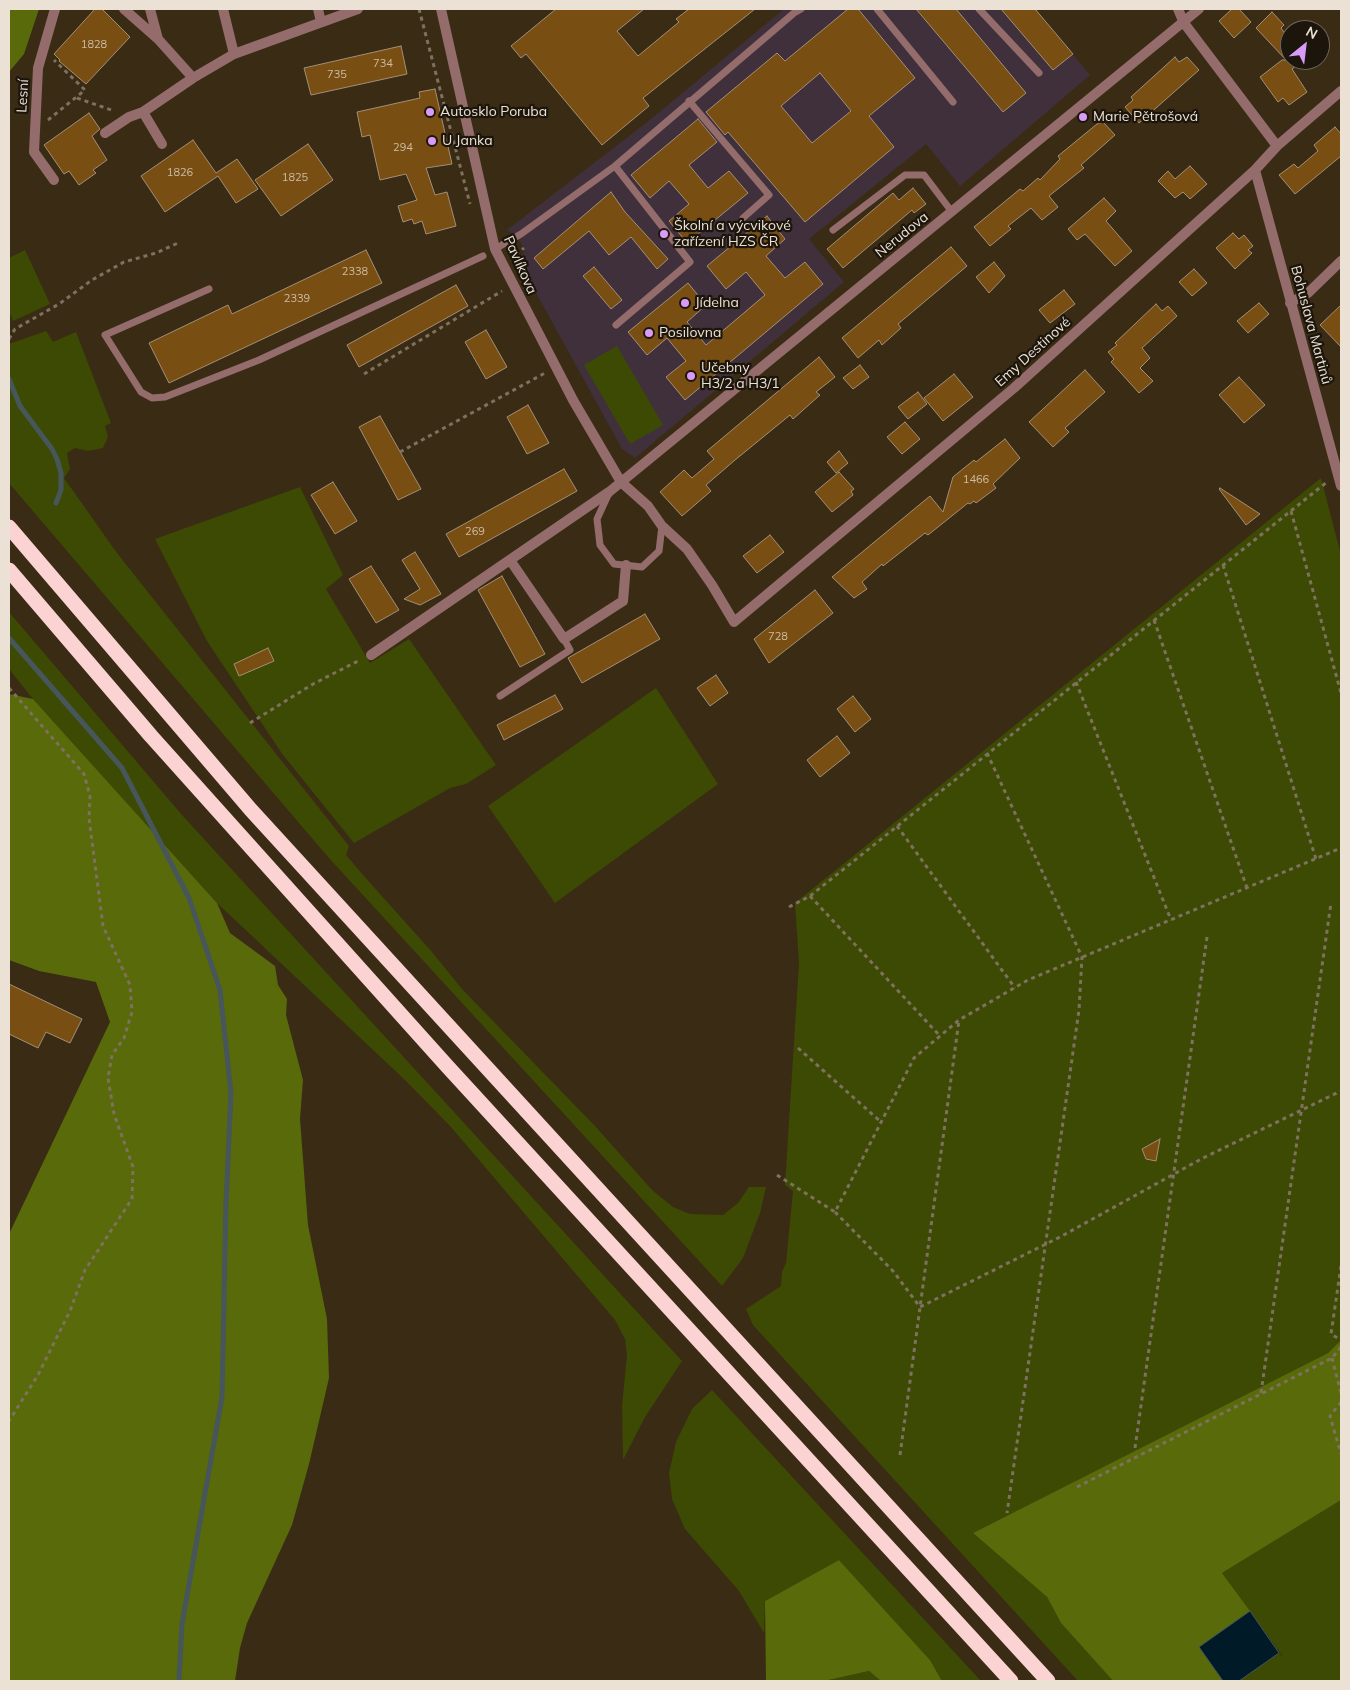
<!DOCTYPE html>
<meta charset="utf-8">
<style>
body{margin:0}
#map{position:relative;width:1350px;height:1690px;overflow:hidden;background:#3a2b15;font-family:Mulish,sans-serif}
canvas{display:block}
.frame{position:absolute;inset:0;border:10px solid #ebe1d4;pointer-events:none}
.north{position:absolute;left:1280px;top:20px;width:50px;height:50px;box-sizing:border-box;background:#1c150b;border:1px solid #6f675b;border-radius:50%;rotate:29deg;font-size:14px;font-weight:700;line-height:20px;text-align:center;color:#ebe1d4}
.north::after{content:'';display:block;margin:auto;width:18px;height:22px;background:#d89bf8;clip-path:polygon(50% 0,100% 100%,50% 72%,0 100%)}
</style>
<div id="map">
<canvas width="1350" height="1690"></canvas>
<div class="frame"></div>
<div class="north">N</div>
</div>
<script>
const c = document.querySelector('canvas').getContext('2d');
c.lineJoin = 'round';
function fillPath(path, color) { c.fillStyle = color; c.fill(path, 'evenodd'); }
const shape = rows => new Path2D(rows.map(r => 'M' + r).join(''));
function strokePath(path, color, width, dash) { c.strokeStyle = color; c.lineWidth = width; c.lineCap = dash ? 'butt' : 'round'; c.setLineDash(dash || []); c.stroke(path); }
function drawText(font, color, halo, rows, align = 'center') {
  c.font = font + ' Mulish,sans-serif'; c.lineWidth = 4.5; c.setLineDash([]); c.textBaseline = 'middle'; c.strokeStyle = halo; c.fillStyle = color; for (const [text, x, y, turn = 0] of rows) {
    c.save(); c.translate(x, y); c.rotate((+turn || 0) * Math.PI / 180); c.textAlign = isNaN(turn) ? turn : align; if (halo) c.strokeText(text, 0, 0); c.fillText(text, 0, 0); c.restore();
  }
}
fillPath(shape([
 [784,9,1035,9,1090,75,960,186,926,144,809,239,844,282,635,458,622,449,518,260,525,250,517,237,507,230,646,123]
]), '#40303c');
fillPath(shape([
 [25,250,50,304,13,321,9,311,9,258],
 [46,331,53,342,76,332,111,423,105,426,108,437,103,448,88,451,75,448,67,453,70,469,64,478,117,553,349,846,346,855,363,875,432,952,462,989,595,1126,652,1190,673,1207,690,1214,723,1215,738,1203,749,1187,766,1187,760,1213,743,1258,722,1286,328,857,9,483,9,344],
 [617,346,663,425,630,444,584,365],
 [1321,478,1341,555,1341,1340,1328,1353,973,1533,1047,1597,1061,1623,1113,1681,1078,1681,753,1325,746,1309,781,1286,782,1272,786,1263,793,1191,785,1185,799,963,795,903],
 [300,487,343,575,326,589,370,663,409,639,496,765,466,784,450,788,354,843,283,755,207,641,155,539],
 [9,612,182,815,682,1361,645,1417,623,1460,622,1406,627,1355,625,1339,615,1320,451,1127,406,1081,217,903,33,699,9,669],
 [656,688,718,784,555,903,488,806],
 [712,1390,981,1681,942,1681,930,1660,839,1560,765,1601,764,1633,739,1591,685,1529,672,1499,669,1473,676,1442,692,1409],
 [1341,1500,1341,1681,1239,1681,1279,1653,1284,1658,1222,1573],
 [869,1671,881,1681,824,1681]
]), '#3d4a03');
fillPath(shape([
 [9,9,39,9,24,54,9,72],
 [9,694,33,699,217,903,230,933,275,966,278,985,287,999,286,1015,303,1080,300,1119,308,1225,327,1319,329,1378,309,1464,292,1525,247,1623,240,1648,235,1681,9,1681,9,1234,110,1022,96,982,39,971,9,960],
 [1341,1340,1341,1500,1222,1573,1250,1611,1199,1647,1223,1681,1113,1681,1061,1623,1047,1597,973,1533,1328,1353],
 [839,1560,930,1660,942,1681,881,1681,869,1671,824,1681,766,1681,765,1601]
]), '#596a0a');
const water = shape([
 [1250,1611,1279,1653,1239,1681,1223,1681,1199,1647,1250,1611]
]);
fillPath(water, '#001b27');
strokePath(water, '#46565b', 1);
strokePath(shape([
 [9,379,20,406,52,449,57,459,61,473,61,490,56,503],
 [9,638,122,768,189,898,220,990,231,1093,226,1203,222,1397,182,1624,179,1681]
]), '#46565b', 5);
const building = shape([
 [95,9,102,9,130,37,86,84,59,61,60,60,54,54,95,9],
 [556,9,644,9,617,31,638,56,679,22,676,19,689,9,755,9,643,98,649,106,602,145,526,54,521,58,511,46,556,9],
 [848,9,858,9,915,78,869,116,894,147,805,222,728,132,725,135,706,112,777,53,785,61,848,9],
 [820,73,851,111,812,143,781,106,820,73],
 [916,9,956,9,1026,93,1003,112,916,9],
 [1001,9,1035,9,1073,54,1053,70,1001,9],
 [1232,9,1239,9,1251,22,1234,38,1219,21,1232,9],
 [1272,12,1284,25,1281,28,1290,41,1290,60,1304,60,1292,69,1307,92,1289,105,1283,98,1278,102,1260,77,1282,60,1286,60,1256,28,1272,12],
 [401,46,407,74,311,95,304,68,401,46],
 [1175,57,1179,62,1187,57,1199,70,1139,123,1125,107,1133,100,1131,97,1175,57],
 [435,89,452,164,426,168,435,195,447,192,456,226,426,234,422,221,414,224,412,219,403,222,398,206,417,200,406,174,380,180,370,135,362,137,357,112,420,98,419,92,435,89],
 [89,113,100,129,92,136,107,160,93,170,96,173,79,185,69,171,64,174,44,145,89,113],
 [698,119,717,142,689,165,708,188,729,171,748,193,687,243,669,221,689,204,669,181,650,198,631,175,698,119],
 [1103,122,1115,135,1081,165,1084,168,1049,196,1058,207,1042,220,1031,208,1008,226,1011,229,990,246,974,227,1020,189,1023,191,1038,178,1040,180,1060,159,1058,156,1097,124,1103,122],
 [1335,127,1341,134,1341,156,1295,194,1279,175,1294,164,1298,168,1318,151,1314,145,1335,127],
 [193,140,216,173,237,159,258,189,236,203,218,176,165,212,141,176,193,140],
 [308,144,333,180,281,216,255,180,308,144],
 [1190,166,1207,184,1190,199,1183,192,1175,198,1158,181,1168,171,1175,179,1190,166],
 [913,188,926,204,914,213,912,210,843,268,827,249,893,193,899,200,913,188],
 [611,192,625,212,668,259,657,269,631,237,609,255,589,231,543,269,534,258,611,192],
 [1104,198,1116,211,1106,221,1132,251,1115,266,1085,234,1077,240,1068,229,1104,198],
 [767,216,785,239,766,256,785,278,805,262,823,284,685,400,666,377,686,361,667,338,647,355,628,332,688,283,706,305,687,322,706,345,745,312,765,295,746,272,726,289,707,266,767,216],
 [1233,233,1239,239,1244,235,1253,246,1248,250,1252,253,1235,269,1216,248,1233,233],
 [951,247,967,266,898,324,901,328,882,345,879,340,858,358,842,338,951,247],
 [366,250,382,283,169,383,149,343,228,305,232,314,366,250],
 [994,262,1005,276,989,293,976,277,994,262],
 [594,267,622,300,611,309,583,276,594,267],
 [1194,269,1207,283,1192,296,1179,282,1194,269],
 [456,285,468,306,359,367,347,345,456,285],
 [1064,290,1075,304,1050,323,1039,310,1064,290],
 [1259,303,1269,314,1248,333,1237,321,1259,303],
 [1156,304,1162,311,1168,306,1177,316,1142,348,1150,358,1140,368,1153,381,1139,393,1111,362,1114,359,1108,352,1117,345,1115,343,1156,304],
 [1341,305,1341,347,1320,325,1341,305],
 [486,330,507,367,486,379,465,342,486,330],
 [819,357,835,377,816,392,820,395,793,419,790,415,735,460,706,485,711,491,682,516,660,492,684,470,692,478,714,459,707,451,819,357],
 [860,365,869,377,853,389,843,378,860,365],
 [1085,370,1105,392,1065,428,1069,432,1053,447,1029,422,1085,370],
 [954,374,973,397,943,421,924,398,954,374],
 [1239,377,1265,405,1244,423,1219,395,1239,377],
 [918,392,927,404,908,419,898,407,918,392],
 [528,405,549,443,527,454,507,417,528,405],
 [380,416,421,489,398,500,359,427,380,416],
 [905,422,920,439,902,454,887,437,905,422],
 [1005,439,1020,458,993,484,996,488,976,503,974,501,970,504,968,503,928,535,925,533,883,566,882,564,862,582,867,589,854,598,832,577,930,496,943,512,953,477,974,460,976,462,1005,439],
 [839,451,848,463,836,473,827,462,839,451],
 [564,469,577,491,459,557,446,534,564,469],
 [839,472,854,489,851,491,853,495,832,512,815,492,839,472],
 [333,482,357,521,335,534,311,495,333,482],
 [1220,488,1260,514,1246,525,1219,489,1220,488],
 [770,535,784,552,757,573,743,556,770,535],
 [415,552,441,594,420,605,404,599,420,589,402,560,415,552],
 [371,566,399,610,376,623,349,579,371,566],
 [502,576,545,654,520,667,478,590,502,576],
 [815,590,833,613,769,663,754,639,815,590],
 [645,614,660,639,582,683,568,658,645,614],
 [268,648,274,661,239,676,234,664,268,648],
 [716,675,728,693,710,706,697,688,716,675],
 [555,695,563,709,504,740,497,725,555,695],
 [853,696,871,719,855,732,837,709,853,696],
 [837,736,850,753,820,777,807,760,837,736],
 [9,984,82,1019,70,1043,46,1032,38,1048,9,1034,9,984],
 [1160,1139,1156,1161,1146,1159,1142,1149,1160,1139]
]);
fillPath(building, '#784e13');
strokePath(building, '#a48f77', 1);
strokePath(shape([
 [419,9,470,204],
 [77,98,114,111],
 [48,120,85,90,54,60],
 [516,255,524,248],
 [9,339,15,329,59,304,92,280,124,262,156,253,178,243],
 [364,374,502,291],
 [400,452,545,373],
 [1291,511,1341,693],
 [1223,565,1316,859],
 [1154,620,1247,888],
 [1076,682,1171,920],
 [9,688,84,774,90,796,89,818,103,926,130,985,132,1012,124,1038,112,1055,108,1078,114,1114,133,1167,132,1199,85,1270,70,1311,38,1375,9,1421],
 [250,723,313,684,360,660],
 [987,753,1082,957,1079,1010,1007,1513],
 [897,826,1015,988],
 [810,896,940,1036],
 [789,907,810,896,1327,482],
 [798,1048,881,1122],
 [777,1175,835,1212,914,1058,959,1020,1028,980,1341,848],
 [835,1212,893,1271,920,1307,1060,1237,1203,1158,1341,1091],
 [1341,1266,1331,1334,1341,1340],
 [1332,1358,1341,1393],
 [1261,1393,1331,903],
 [1341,1402,1330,1416,1341,1454],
 [1135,1448,1207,937],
 [900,1455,959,1020],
 [1077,1487,1332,1358,1341,1347]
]), '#7e715f', 3, [4, 4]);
strokePath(shape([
 [877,9,953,102],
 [979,9,1039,73],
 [689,101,769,195,743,218],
 [615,166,690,262,616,325],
 [833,230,905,175,924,175,952,212],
 [495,249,521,234,615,166,794,13,801,9],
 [209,289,105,335,141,392,152,398,165,397,259,360,483,256],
 [609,493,597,519,600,545,614,564,642,567,659,551,662,526],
 [500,696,570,650,564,639]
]), '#946c6b', 7);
strokePath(shape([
 [124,9,158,39,193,78],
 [150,9,158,39],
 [223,9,234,54,358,9],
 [318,9,321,22],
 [441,9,495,249,573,400,621,482,648,506,662,526,687,549,712,585,734,622,1014,388,1255,170,1277,146,1341,91],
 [1178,9,1184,23,1277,146],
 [143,112,162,144],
 [105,133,129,117,143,112,193,78,234,54],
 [1255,170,1341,486],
 [54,180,34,152,38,68,55,9],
 [1290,303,1308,293,1341,261],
 [510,560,564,639,623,601,626,565],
 [371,655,609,492,1199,9]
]), '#946c6b', 10);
strokePath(shape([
 [9,527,251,810,1048,1681],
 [9,570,151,736,447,1066,1011,1681]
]), '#fbd3d2', 15);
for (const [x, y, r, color] of [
 [430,112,5,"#d89bf8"],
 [1083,117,5,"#d89bf8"],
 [432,141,5,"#d89bf8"],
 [664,234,5,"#d89bf8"],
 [685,303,5,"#d89bf8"],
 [649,333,5,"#d89bf8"],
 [691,376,5,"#d89bf8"]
]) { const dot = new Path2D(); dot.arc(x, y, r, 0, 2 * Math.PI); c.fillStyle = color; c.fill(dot); strokePath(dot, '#1c150b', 2); }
drawText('11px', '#cebca4', null, [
 ["1828",94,45],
 ["734",383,64],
 ["735",337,75],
 ["294",403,148],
 ["1826",180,173],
 ["1825",295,178],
 ["2338",355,272],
 ["2339",297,299],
 ["1466",976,480],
 ["269",475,532],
 ["728",778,637]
]);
drawText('14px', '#ebe1d4', '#1c150b', [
 ["Lesní",23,96,-87],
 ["Nerudova",902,235,-39],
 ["Pavlíkova",520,265,66],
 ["Bohuslava Martinů",1311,325,75],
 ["Emy Destinové",1033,352,-42]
]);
drawText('14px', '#ebe1d4', '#1c150b', [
 ["Autosklo Poruba",440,112],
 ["Marie Pětrošová",1093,117],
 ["U Janka",442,141],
 ["Školní a výcvikové",674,226],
 ["zařízení HZS ČR",674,242],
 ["Jídelna",695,303],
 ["Posilovna",659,333],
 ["Učebny",701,368],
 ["H3/2 a H3/1",701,384]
], 'left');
</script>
